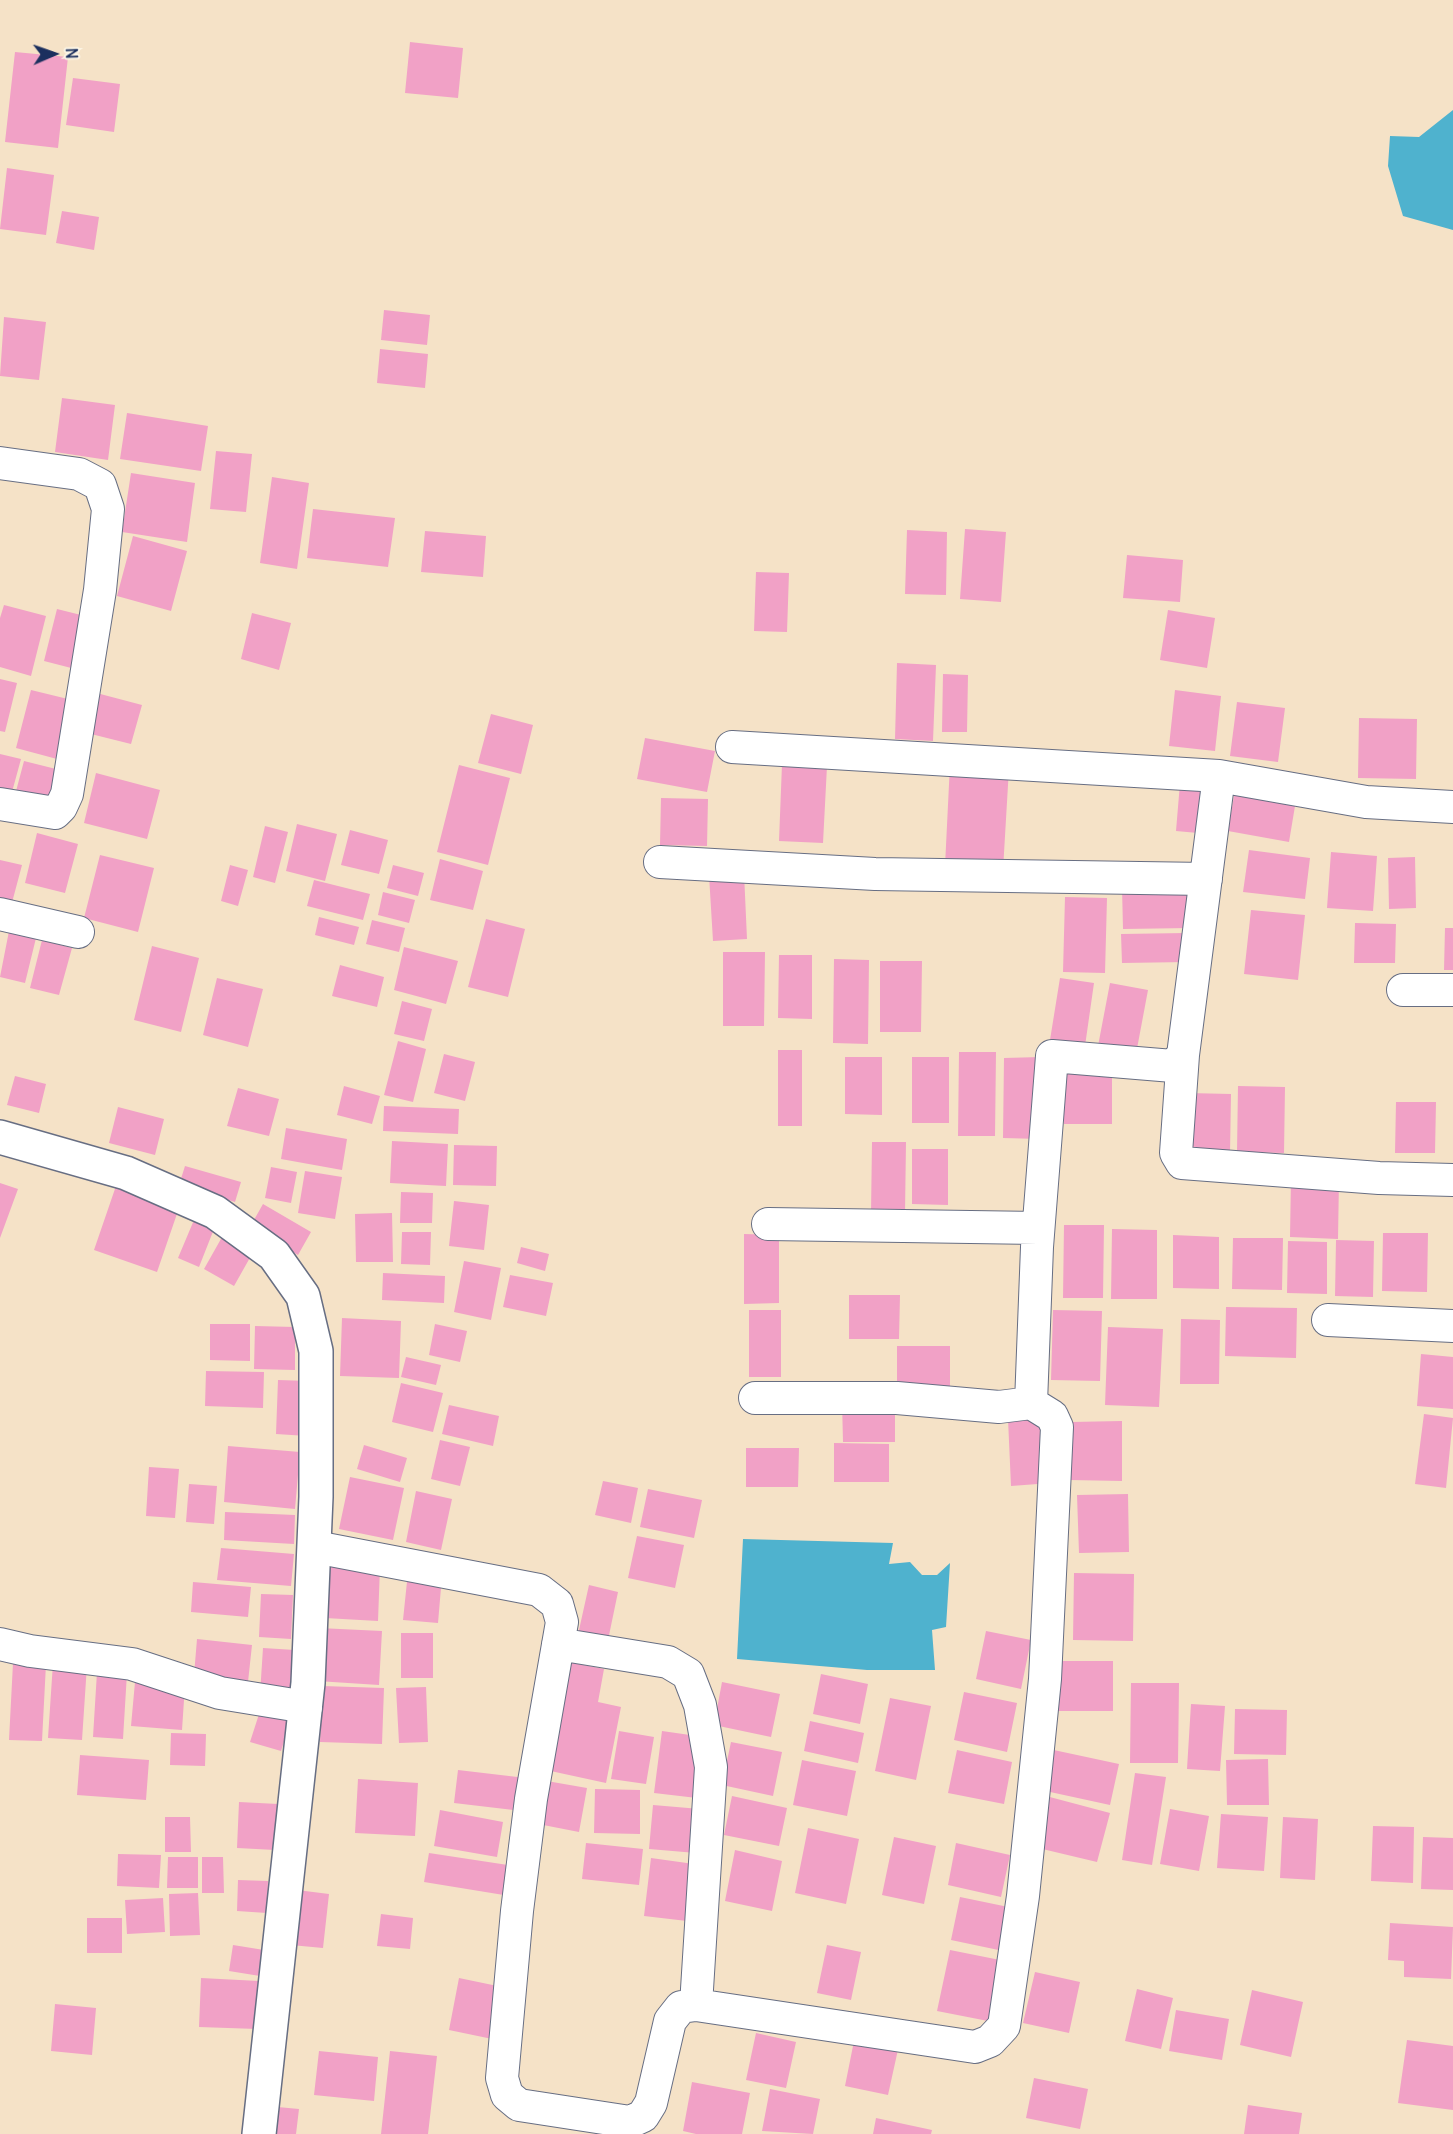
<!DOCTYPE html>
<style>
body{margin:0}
#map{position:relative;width:1453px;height:2134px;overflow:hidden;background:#f5e2c7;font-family:Delius,sans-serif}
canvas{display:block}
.north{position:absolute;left:24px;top:24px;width:60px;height:60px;-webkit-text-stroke:4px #fcf5e5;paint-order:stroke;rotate:88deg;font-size:16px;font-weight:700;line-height:24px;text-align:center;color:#1b2f5e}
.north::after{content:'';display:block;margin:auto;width:21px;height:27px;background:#1b2f5e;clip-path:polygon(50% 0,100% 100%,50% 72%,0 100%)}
</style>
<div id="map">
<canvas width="1453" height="2134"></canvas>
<div class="north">N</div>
</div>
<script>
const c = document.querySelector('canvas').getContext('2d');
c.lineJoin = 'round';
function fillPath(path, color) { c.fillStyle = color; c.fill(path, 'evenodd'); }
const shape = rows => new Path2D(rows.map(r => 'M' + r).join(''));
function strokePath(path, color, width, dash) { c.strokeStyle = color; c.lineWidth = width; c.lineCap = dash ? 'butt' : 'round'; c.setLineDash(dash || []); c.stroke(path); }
fillPath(shape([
 [1453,110,1453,230,1403,216,1388,166,1390,136,1419,137],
 [743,1539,893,1543,889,1564,910,1562,922,1575,937,1575,950,1563,946,1627,932,1630,935,1670,867,1670,737,1659]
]), '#4fb2ce');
fillPath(shape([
 [410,42,463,48,458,98,405,93],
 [15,52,68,57,58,148,5,142],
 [73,78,120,84,114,132,66,125],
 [7,168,54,175,46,235,0,229],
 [62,211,99,217,94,250,56,243],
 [384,310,430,315,427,345,381,340],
 [4,317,46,322,39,380,0,376],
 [380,349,428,354,425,388,377,383],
 [62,398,115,405,108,460,55,452],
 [127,413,208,426,201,471,120,459],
 [216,451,252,454,246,512,210,509],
 [131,473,195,483,187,542,122,532],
 [272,477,309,483,297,569,260,563],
 [313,509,395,518,388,567,307,558],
 [965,529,1006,532,1001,602,960,599],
 [907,530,947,532,946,595,905,594],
 [425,531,486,536,483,577,421,572],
 [133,536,187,551,171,611,117,596],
 [1127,555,1183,560,1180,602,1123,598],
 [756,572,789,573,787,632,754,631],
 [4,605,46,616,31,676,0,667,0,618],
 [57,609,93,618,79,670,44,661],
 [1168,610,1215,618,1207,668,1160,660],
 [252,613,291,623,279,670,241,659],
 [897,663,936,665,933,741,895,739],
 [943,674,968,675,967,732,942,732],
 [0,679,17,683,5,732,0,731],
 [31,690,72,700,57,759,16,748],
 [1175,690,1221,696,1215,751,1169,746],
 [89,691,142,705,131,744,79,731],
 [1237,702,1285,708,1278,762,1230,756],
 [491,714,533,725,521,774,478,763],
 [1359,718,1417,719,1416,779,1358,778],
 [645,738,715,751,707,792,637,779],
 [0,754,21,759,12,792,0,789],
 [24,761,60,770,52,805,15,795],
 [782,764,827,766,823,843,779,841],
 [950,764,1009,768,1003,870,945,866],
 [459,765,510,778,488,865,437,852],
 [96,773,160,790,147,839,84,823],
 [1180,783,1214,785,1209,834,1176,831],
 [1236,784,1297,794,1289,842,1228,831],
 [661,798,708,799,707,846,660,845],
 [297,824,337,834,325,881,286,871],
 [265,826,288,832,275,883,253,877],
 [350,830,388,840,379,874,341,865],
 [37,833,78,844,65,893,25,883],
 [1249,850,1310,858,1305,899,1243,892],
 [1331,852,1377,856,1373,911,1327,908],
 [100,855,154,868,138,932,84,918],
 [1415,857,1416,908,1389,909,1388,858],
 [440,859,483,871,473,910,430,900],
 [0,860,22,865,10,910,0,907],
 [230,865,248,870,238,906,221,901],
 [393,865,424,873,418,896,387,888],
 [744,873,747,939,713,941,709,875],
 [314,880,370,894,363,920,307,906],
 [1189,885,1190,928,1123,929,1122,887],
 [383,892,415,900,409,923,378,915],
 [1065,897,1107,898,1105,973,1063,972],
 [1251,910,1305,915,1298,980,1244,974],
 [319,917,359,927,354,945,315,935],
 [486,919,525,929,508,997,468,987],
 [372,920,405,928,399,952,366,944],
 [1355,923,1396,924,1395,963,1354,963],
 [1445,928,1453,928,1453,970,1444,970],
 [9,931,36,938,25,983,0,977],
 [1186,933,1187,962,1122,963,1121,934],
 [42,940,72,948,59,995,30,988],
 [152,946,199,958,181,1032,134,1020],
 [404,947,458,961,446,1004,394,990],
 [723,952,765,952,764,1026,723,1026],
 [779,955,812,955,812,1019,778,1018],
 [834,959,869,960,868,1044,833,1043],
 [880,961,922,961,921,1032,880,1032],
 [340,965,384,977,377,1007,332,996],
 [217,978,263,989,248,1047,203,1035],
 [1060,978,1094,983,1085,1046,1050,1040],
 [1110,983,1148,990,1136,1054,1098,1046],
 [402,1001,432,1009,424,1041,394,1034],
 [398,1041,426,1049,413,1102,384,1095],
 [778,1050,802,1050,802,1126,778,1126],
 [959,1052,996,1052,995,1136,958,1136],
 [444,1054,475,1062,465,1101,434,1093],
 [845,1057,882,1057,882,1115,845,1114],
 [912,1057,949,1057,949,1123,912,1123],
 [1041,1057,1040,1139,1003,1138,1004,1058],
 [1064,1067,1112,1067,1112,1124,1064,1124],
 [15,1076,46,1084,39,1113,7,1105],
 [344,1086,380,1096,372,1124,337,1115],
 [1238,1086,1285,1087,1284,1153,1237,1152],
 [238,1088,279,1099,269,1136,227,1126],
 [1188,1093,1231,1094,1230,1153,1187,1151],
 [1396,1102,1436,1102,1435,1153,1395,1153],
 [384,1106,459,1109,458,1134,383,1131],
 [118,1107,164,1119,155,1155,109,1143],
 [286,1128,347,1139,342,1170,281,1159],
 [392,1141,448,1144,446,1186,390,1183],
 [872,1142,906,1142,905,1213,871,1213],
 [454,1145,497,1146,496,1186,453,1185],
 [912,1149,948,1149,948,1205,912,1204],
 [185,1166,241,1182,235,1202,179,1185],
 [271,1167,297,1172,291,1203,265,1198],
 [305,1171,342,1177,335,1219,298,1213],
 [1291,1178,1339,1179,1338,1239,1290,1237],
 [0,1183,18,1189,0,1238],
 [117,1183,180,1205,157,1272,94,1250],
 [401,1192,433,1193,432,1223,400,1223],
 [454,1201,489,1205,484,1250,449,1246],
 [263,1204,311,1232,298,1255,250,1227],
 [392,1213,393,1262,356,1262,355,1214],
 [194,1220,214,1229,199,1267,178,1258],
 [1064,1225,1104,1225,1103,1298,1063,1298],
 [1112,1229,1157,1230,1157,1299,1111,1299],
 [226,1230,256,1247,234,1286,204,1269],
 [402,1232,431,1232,430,1265,401,1264],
 [1383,1233,1428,1233,1427,1292,1382,1291],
 [744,1234,779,1235,779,1303,744,1304],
 [1173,1235,1219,1237,1219,1289,1173,1288],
 [1233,1238,1283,1238,1282,1290,1232,1289],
 [1336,1240,1374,1241,1373,1297,1335,1296],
 [1288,1241,1327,1242,1327,1294,1287,1293],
 [521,1247,549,1254,545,1271,517,1263],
 [464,1261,501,1268,491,1320,454,1312],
 [383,1273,445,1276,444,1303,382,1300],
 [510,1275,553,1283,546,1316,503,1307],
 [849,1295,900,1295,899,1339,849,1339],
 [1226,1307,1297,1308,1296,1358,1225,1356],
 [749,1310,781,1310,781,1377,749,1377],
 [1053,1310,1102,1311,1100,1381,1051,1380],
 [342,1318,401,1321,399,1378,340,1376],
 [1181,1319,1220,1320,1219,1384,1180,1384],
 [210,1324,250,1324,250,1361,210,1360],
 [435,1324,467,1331,460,1362,429,1355],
 [255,1326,295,1327,295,1370,254,1369],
 [1108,1327,1163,1329,1159,1407,1105,1405],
 [897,1346,950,1346,950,1386,897,1386],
 [1421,1354,1453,1357,1453,1409,1417,1406],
 [406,1357,441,1365,436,1385,401,1377],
 [206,1371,264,1372,263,1408,205,1406],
 [278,1380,309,1381,307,1436,276,1434],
 [401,1383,443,1393,433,1432,392,1422],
 [842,1401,895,1401,895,1442,843,1442],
 [449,1405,499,1416,493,1446,442,1434],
 [1424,1414,1453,1418,1446,1488,1415,1484],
 [1047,1417,1051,1483,1011,1486,1008,1419],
 [1122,1421,1122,1481,1070,1480,1071,1422],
 [440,1440,470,1447,460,1486,431,1479],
 [834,1443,889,1444,889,1482,834,1482],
 [364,1445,407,1458,400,1482,357,1469],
 [228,1446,300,1452,295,1509,224,1502],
 [746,1448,799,1448,798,1487,746,1487],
 [149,1467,179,1469,175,1518,146,1516],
 [350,1477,404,1488,393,1540,339,1529],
 [603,1481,638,1488,631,1523,595,1515],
 [189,1484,217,1486,214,1524,186,1522],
 [648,1489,702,1500,694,1538,640,1527],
 [416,1491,452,1499,441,1550,406,1542],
 [1128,1494,1129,1552,1079,1553,1077,1495],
 [225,1512,295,1515,294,1544,224,1540],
 [637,1536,684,1545,675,1588,628,1578],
 [221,1548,294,1554,291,1586,217,1580],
 [328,1564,380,1567,378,1621,325,1618],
 [408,1572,442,1576,438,1623,403,1620],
 [1074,1573,1134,1574,1133,1641,1073,1640],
 [193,1582,251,1587,248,1617,191,1612],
 [589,1585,618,1592,607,1645,577,1639],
 [261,1594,293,1595,291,1639,259,1637],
 [319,1628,382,1631,379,1685,317,1681],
 [986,1631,1031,1640,1021,1689,976,1679],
 [401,1633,433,1633,433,1678,401,1678],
 [197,1639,252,1645,248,1682,194,1675],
 [263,1648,295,1650,292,1696,260,1694],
 [1057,1661,1113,1661,1113,1711,1057,1711],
 [569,1662,604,1669,598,1702,621,1707,606,1783,546,1770],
 [13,1663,46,1664,42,1741,9,1740],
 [53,1663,87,1665,82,1740,48,1738],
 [97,1672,127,1673,123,1739,93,1737],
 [821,1674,868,1684,860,1724,813,1714],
 [135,1682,185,1685,182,1730,131,1726],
 [722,1682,780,1694,771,1737,714,1725],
 [1131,1683,1179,1683,1178,1763,1130,1763],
 [322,1686,384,1688,382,1744,320,1742],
 [426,1687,428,1742,399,1743,396,1688],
 [964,1692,1017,1703,1007,1752,954,1740],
 [890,1698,931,1706,916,1780,875,1771],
 [1191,1704,1225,1706,1220,1771,1187,1769],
 [1235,1709,1287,1710,1286,1755,1234,1754],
 [260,1711,291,1720,281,1751,250,1742],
 [810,1721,864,1733,858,1763,804,1751],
 [619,1731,654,1737,646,1784,611,1779],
 [662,1731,704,1737,697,1798,654,1793],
 [171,1733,206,1734,205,1766,170,1765],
 [731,1742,782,1752,773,1796,722,1785],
 [1049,1749,1119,1764,1110,1805,1041,1790],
 [957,1750,1012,1762,1004,1804,948,1793],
 [80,1755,149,1760,146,1800,77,1795],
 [1268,1759,1269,1805,1227,1805,1226,1760],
 [802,1760,856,1771,847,1816,793,1805],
 [458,1770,526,1778,522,1811,454,1803],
 [1135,1773,1166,1777,1152,1865,1122,1860],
 [358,1779,418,1783,415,1836,355,1833],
 [541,1780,587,1788,579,1832,533,1823],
 [595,1789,640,1790,640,1834,594,1833],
 [732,1796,787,1808,779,1846,724,1835],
 [1046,1796,1110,1813,1097,1862,1034,1847],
 [239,1802,278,1804,275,1850,237,1848],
 [653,1805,700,1809,696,1853,649,1849],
 [1170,1809,1209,1816,1199,1871,1160,1864],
 [440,1810,503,1822,497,1857,434,1846],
 [1221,1814,1268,1817,1264,1871,1217,1868],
 [165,1817,190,1817,191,1852,165,1852],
 [1283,1817,1318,1819,1315,1880,1280,1878],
 [1373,1826,1414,1827,1413,1883,1371,1881],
 [808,1828,859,1839,846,1904,795,1893],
 [894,1837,936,1846,924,1904,882,1895],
 [1423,1837,1453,1838,1453,1890,1421,1889],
 [586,1843,643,1849,639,1885,582,1879],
 [956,1843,1010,1855,1001,1897,948,1885],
 [735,1850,782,1861,772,1911,725,1901],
 [429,1853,521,1867,516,1897,424,1882],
 [118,1854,161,1855,159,1888,117,1886],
 [168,1857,198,1857,198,1888,167,1888],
 [202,1857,223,1857,224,1893,202,1893],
 [651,1858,694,1864,687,1921,644,1916],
 [238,1880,268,1881,267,1913,237,1911],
 [297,1890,329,1894,323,1948,291,1945],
 [198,1893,200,1935,170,1936,169,1894],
 [960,1897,1018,1909,1008,1952,951,1940],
 [163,1898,165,1932,127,1934,125,1900],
 [381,1914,413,1918,410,1949,377,1946],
 [87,1918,122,1918,122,1953,87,1953],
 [1390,1923,1453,1927,1451,1979,1404,1977,1404,1961,1388,1960],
 [233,1945,264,1950,260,1976,229,1971],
 [827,1945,861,1952,851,2000,817,1993],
 [950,1950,1000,1960,988,2021,937,2011],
 [1035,1972,1080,1982,1069,2033,1023,2023],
 [201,1978,259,1981,257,2029,199,2027],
 [459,1978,507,1988,497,2040,449,2030],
 [1137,1989,1173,1998,1161,2049,1125,2041],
 [1252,1990,1303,2002,1291,2057,1240,2045],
 [55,2004,96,2008,92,2055,51,2051],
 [1176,2010,1229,2019,1222,2060,1169,2051],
 [756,2033,796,2042,786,2088,746,2080],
 [855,2036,899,2045,888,2095,845,2086],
 [1407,2040,1453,2046,1453,2110,1398,2103],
 [319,2051,378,2057,374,2101,314,2095],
 [390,2051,437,2056,428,2134,381,2134],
 [1034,2078,1088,2089,1080,2129,1026,2118],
 [692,2082,750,2093,742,2134,696,2134,683,2131],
 [770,2089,820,2099,813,2134,762,2131],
 [1248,2105,1302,2113,1299,2134,1244,2134],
 [267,2106,299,2109,296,2134,264,2134],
 [876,2118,932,2130,931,2134,873,2134]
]), '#f1a1c6');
const minor = shape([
 [0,463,79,474,100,485,108,509,100,590,67,794,61,807,55,813,0,804],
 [732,747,1219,776,1366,802,1453,807],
 [660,862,875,874,1206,879],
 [0,914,78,932],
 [1403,990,1453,990],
 [1183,1055,1176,1153,1182,1163,1379,1178,1453,1180],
 [768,1224,1038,1228],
 [1328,1320,1453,1326],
 [755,1398,897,1398,999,1407,1031,1403],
 [315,1547,539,1590,557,1604,562,1622,531,1799,517,1911,502,2078,507,2095,519,2105,630,2122,643,2116,651,2103,670,2021,681,2007,696,2005,975,2047,990,2041,1004,2026,1023,1896,1045,1679,1057,1427,1052,1416,1031,1403,1037,1247,1052,1056,1173,1066,1183,1055,1219,776],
 [0,1644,30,1651,132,1664,220,1693,306,1707],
 [558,1644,668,1662,688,1674,700,1705,711,1767,696,2005]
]);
const tertiary = shape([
 [0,1137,126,1173,215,1212,274,1255,303,1296,316,1351,316,1497,308,1683,259,2134]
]);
strokePath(minor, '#676e83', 34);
strokePath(tertiary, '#676e83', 36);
strokePath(minor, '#fff', 32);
strokePath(tertiary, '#fff', 33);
</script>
